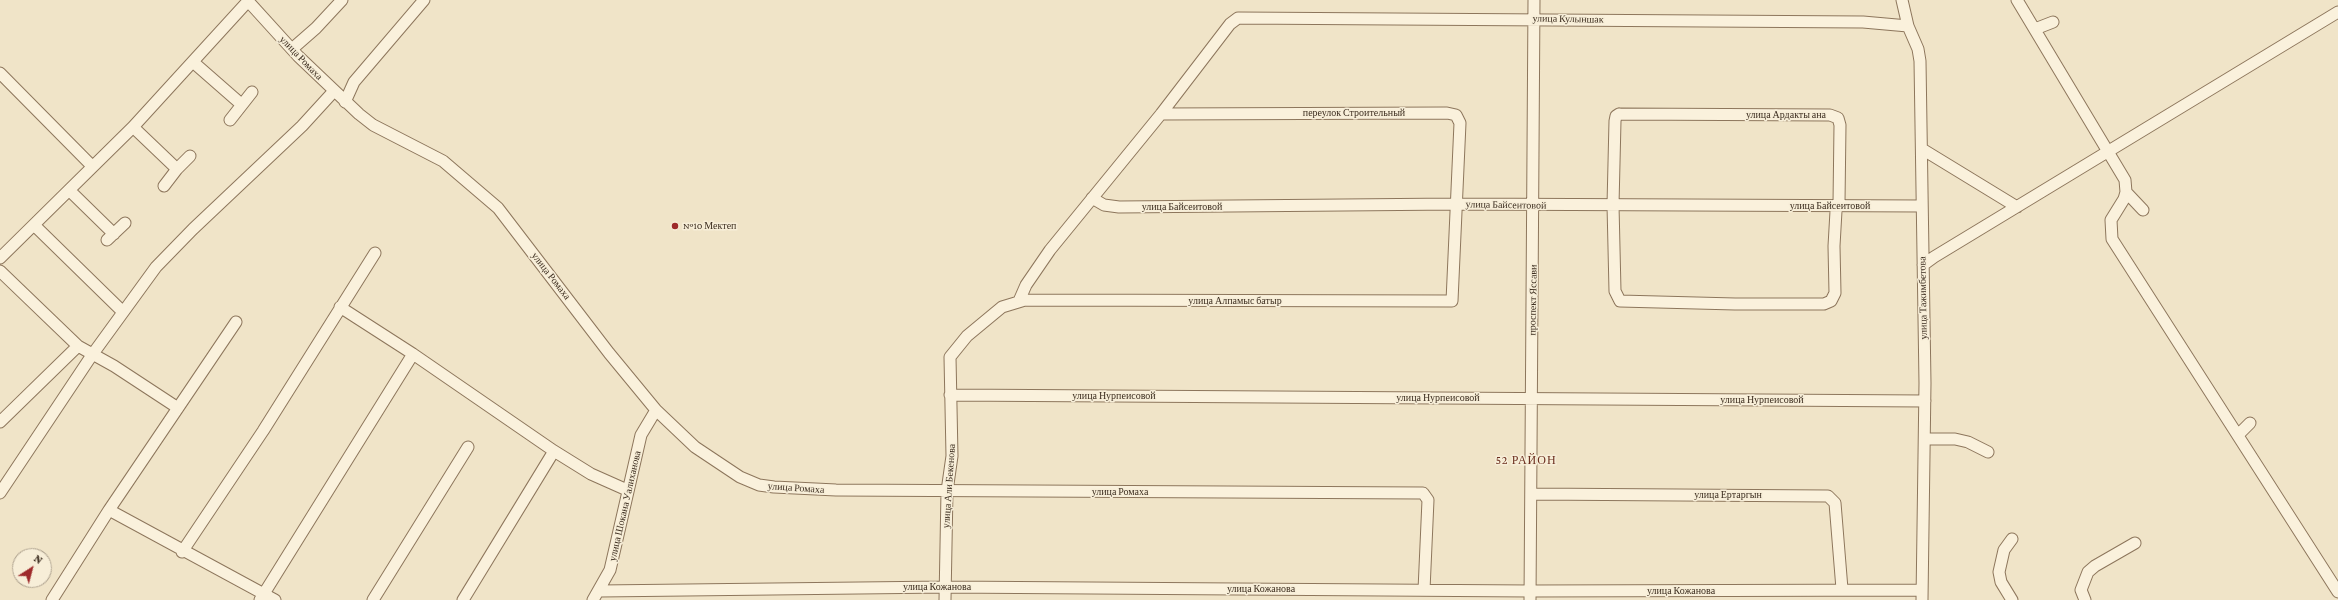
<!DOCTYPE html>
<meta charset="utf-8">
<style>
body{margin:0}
#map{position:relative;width:2338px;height:600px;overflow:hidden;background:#f0e4c8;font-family:"Crimson Pro",serif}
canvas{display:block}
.north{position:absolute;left:12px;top:548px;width:40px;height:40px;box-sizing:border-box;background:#f7eed8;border:1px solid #ada18e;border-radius:50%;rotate:36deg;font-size:11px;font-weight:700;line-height:16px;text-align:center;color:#3d2e20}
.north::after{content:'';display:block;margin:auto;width:14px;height:18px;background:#9e2a2b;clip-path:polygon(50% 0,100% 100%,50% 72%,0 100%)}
</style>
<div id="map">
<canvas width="2338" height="600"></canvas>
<div class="north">N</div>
</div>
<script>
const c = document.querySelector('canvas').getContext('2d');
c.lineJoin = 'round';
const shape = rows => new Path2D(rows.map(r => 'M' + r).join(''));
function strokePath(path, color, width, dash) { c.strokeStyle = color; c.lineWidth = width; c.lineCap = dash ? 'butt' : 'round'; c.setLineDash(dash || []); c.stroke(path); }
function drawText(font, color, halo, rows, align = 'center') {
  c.font = font + ' "Crimson Pro",serif'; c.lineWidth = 3; c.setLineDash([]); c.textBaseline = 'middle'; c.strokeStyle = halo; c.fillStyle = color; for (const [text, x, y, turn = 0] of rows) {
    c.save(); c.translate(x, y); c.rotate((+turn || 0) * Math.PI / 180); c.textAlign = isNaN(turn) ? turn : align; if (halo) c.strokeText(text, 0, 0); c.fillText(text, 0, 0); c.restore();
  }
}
const minor = shape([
 [1902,0,1908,26,1918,49,1920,61,1925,383,1922,600],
 [2017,0,2125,180,2126,192,2124,199,2111,220,2112,239,2338,592],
 [248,1,298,56,359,114,373,125,443,161,498,208,609,353,656,410,695,447,740,477,759,485,774,487,836,490,1423,493,1428,500,1424,590],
 [2035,29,2053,22],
 [292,49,316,28,342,0],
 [193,62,241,104],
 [0,73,92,166],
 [345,102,354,82,424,0],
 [1619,114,1830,115,1838,118,1840,125,1839,203,1836,211,1834,246,1835,293,1831,301,1824,304,1735,304,1620,301,1615,291,1613,205,1615,121,1616,116,1619,114],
 [230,120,252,92],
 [133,127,177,169],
 [1922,149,2017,207],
 [164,186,177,169,190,156],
 [69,190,114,234],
 [2126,192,2143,210],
 [1092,198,1104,205,1119,207,1455,204,1922,206],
 [34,225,123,312],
 [107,240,125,223],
 [0,258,133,127,249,0],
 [1923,265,1934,257,2338,12],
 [0,271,78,346,114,366,178,408],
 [1019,301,1026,285,1050,250,1161,114,1230,24,1238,18,1863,22,1908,26],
 [340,307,413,354,554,451,591,474,627,490],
 [950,395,1925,401],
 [0,422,78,346],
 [2238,435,2250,423],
 [1925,439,1955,439,1968,442,1988,452],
 [0,493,92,355,156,267,193,229,302,126,334,91],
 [1531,494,1828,496,1835,503,1842,589],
 [109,510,275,600],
 [2012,539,2004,550,1999,572,2001,582,2012,600],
 [182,552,263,431,375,253],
 [600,591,945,587,1530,591,1922,590],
 [52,600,109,510,236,322],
 [260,600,413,354],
 [373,600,468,447],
 [463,600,554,451],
 [593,600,610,570,641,435,656,410],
 [945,600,947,491,952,456,950,357,967,336,1002,307,1025,300,1452,301,1460,123,1456,115,1447,113,1161,114],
 [1530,600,1534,0],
 [2085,600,2081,590,2088,572,2095,566,2135,543]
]);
strokePath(minor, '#8d765c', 13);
strokePath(minor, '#faf1dc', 11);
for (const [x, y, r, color] of [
 [675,226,4,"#9e2a2b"]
]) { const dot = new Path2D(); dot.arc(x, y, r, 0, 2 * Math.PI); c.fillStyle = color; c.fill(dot); strokePath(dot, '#f7eed8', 1.5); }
drawText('10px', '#3d2e20', '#f7eed8', [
 ["улица Кулыншак",1568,19,1],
 ["улица Ромаха",301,58,46],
 ["переулок Строительный",1354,113],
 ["улица Ардакты ана",1786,115],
 ["улица Байсеитовой",1506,205,1],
 ["улица Байсеитовой",1830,206],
 ["улица Байсеитовой",1182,207],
 ["улица Ромаха",551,276,52],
 ["улица Тажимбетова",1923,298,-91],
 ["проспект Яссави",1533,300,-89],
 ["улица Алпамыс батыр",1235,301],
 ["улица Нурпеисовой",1114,396],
 ["улица Нурпеисовой",1438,398],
 ["улица Нурпеисовой",1762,400],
 ["улица Али Бекенова",949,486,-86],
 ["улица Ромаха",796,488,4],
 ["улица Ромаха",1120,492],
 ["улица Ертаргын",1728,495],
 ["улица Шокана Уалиханова",625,506,-77],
 ["улица Кожанова",937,587],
 ["улица Кожанова",1261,589],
 ["улица Кожанова",1681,591]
]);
drawText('10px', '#3d2e20', '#f7eed8', [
 ["№10 Мектеп",683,226]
], 'left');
c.letterSpacing = '1px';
drawText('12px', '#6b2e1e', '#f7eed8', [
 ["52 РАЙОН",1526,460]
]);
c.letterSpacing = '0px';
</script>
